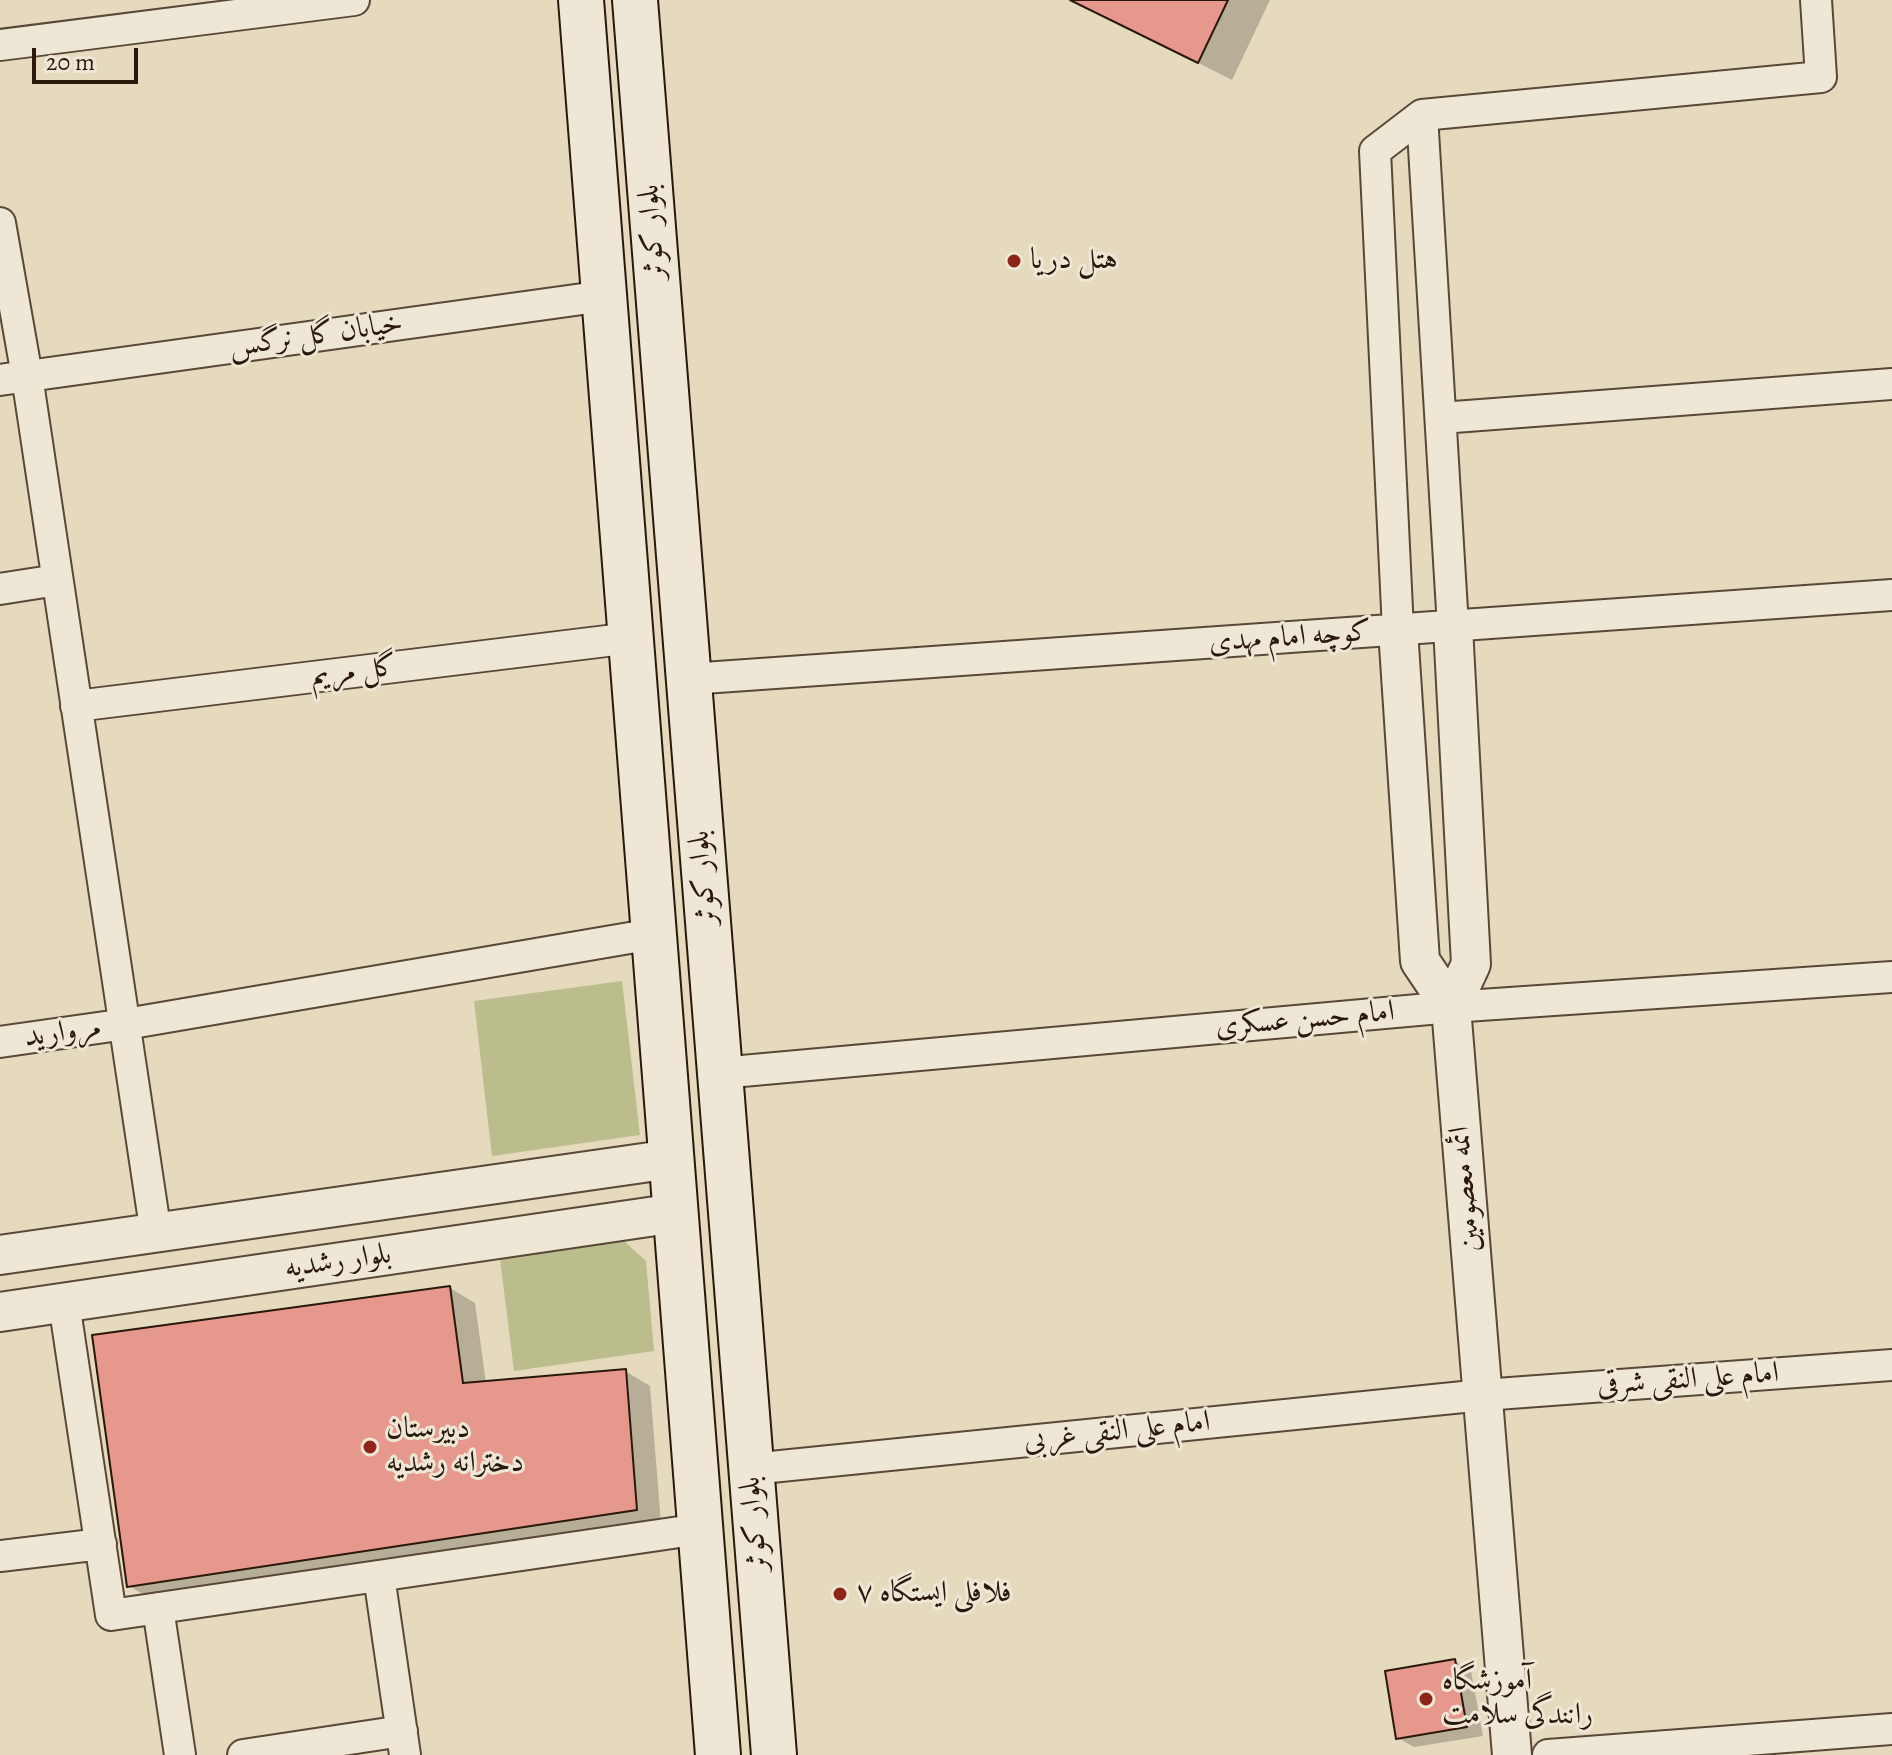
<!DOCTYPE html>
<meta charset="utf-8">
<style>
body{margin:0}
#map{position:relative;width:1892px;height:1755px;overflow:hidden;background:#e5dabe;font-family:Alegreya,serif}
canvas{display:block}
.scale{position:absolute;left:32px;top:48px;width:106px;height:36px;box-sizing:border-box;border:4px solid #2a180c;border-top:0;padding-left:10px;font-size:24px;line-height:28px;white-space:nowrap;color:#2a180c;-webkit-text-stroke:6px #eee7d5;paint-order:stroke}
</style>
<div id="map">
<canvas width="1892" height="1755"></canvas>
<div class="scale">20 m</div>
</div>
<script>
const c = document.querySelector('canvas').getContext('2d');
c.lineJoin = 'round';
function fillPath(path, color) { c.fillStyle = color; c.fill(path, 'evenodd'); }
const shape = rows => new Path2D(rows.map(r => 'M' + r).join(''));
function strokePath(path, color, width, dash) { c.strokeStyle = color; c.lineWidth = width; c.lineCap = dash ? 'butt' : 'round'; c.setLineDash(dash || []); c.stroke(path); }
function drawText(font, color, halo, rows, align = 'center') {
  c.font = font + ' Alegreya,Amiri,serif'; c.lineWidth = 6; c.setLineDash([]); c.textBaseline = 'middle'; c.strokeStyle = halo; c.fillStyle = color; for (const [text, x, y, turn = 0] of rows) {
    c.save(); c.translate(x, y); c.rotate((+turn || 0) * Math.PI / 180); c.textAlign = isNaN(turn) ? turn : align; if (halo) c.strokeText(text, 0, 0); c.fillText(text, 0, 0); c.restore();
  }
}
fillPath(shape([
 [622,981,640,1135,492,1156,474,1001],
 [624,1241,646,1261,654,1351,514,1371,500,1259]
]), '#bbbd8d');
fillPath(shape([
 [1074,0,1270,0,1232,80],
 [450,1288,475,1303,486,1383,625,1371,650,1386,661,1524,155,1601,129,1586],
 [1455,1661,1471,1671,1483,1736,1414,1747,1398,1738]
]), '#0003');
const building = shape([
 [1070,0,1228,0,1198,63,1070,0],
 [450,1286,463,1383,626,1369,637,1510,127,1587,92,1335,450,1286],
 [1455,1659,1467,1727,1396,1739,1385,1671,1455,1659]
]);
fillPath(building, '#e6988c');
strokePath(building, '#2a180c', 2);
const minor = shape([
 [0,45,354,0],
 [1422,115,1453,627],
 [0,223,27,376,156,1234],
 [0,380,604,296],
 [1441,418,1892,384],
 [0,589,57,580],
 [1398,630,1375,151,1422,115,1821,77,1816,0],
 [689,679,1892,595],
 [76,706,631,638],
 [0,1042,126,1024,653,934],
 [720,1073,1451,1007,1892,977],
 [64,1303,111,1615,700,1529],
 [751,1469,1483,1395,1892,1365],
 [0,1556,101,1544],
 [379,1576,405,1755],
 [158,1608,180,1755],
 [243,1755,402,1731],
 [1548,1755,1892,1729]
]);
const tertiary = shape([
 [1453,627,1471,964,1451,1007,1512,1755],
 [1398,630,1420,961,1451,1007],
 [0,1255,671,1159],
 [0,1312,676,1213]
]);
const secondary = shape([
 [581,0,718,1755],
 [635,0,774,1755]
]);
strokePath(minor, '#594838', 34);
strokePath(tertiary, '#594838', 42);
strokePath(secondary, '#2a180c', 48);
strokePath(minor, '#eee7d5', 30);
strokePath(tertiary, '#eee7d5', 38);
strokePath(secondary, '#eee7d5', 44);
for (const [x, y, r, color] of [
 [1014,261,8,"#8f2418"],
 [370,1447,8,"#8f2418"],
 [840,1594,8,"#8f2418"],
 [1426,1699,8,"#8f2418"]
]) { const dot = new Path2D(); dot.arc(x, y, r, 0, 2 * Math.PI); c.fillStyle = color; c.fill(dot); strokePath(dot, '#eee7d5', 3); }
drawText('30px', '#2a180c', '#eee7d5', [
 ["بلوار کوثر",653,232,-94],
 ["خیابان گل نرگس",316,336,-8],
 ["کوچه امام مهدی",1290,638,-4],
 ["گل مریم",354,672,-7],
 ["بلوار کوثر",704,878,-95],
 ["امام حسن عسکری",1305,1020,-5],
 ["مروارید",63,1033,-8],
 ["ائمه معصومین",1466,1189,-95],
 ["بلوار رشدیه",338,1262,-8],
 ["امام علی النقی شرقی",1688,1380,-4],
 ["امام علی النقی غربی",1117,1432,-6],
 ["بلوار کوثر",755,1524,-95]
]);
drawText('30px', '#2a180c', '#eee7d5', [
 ["هتل دریا",1030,261],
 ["دبیرستان",386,1430],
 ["دخترانه رشدیه",386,1464],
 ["فلافلی ایستگاه ۷",856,1594],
 ["آموزشگاه",1442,1682],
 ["رانندگی سلامت",1442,1716]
], 'left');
</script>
